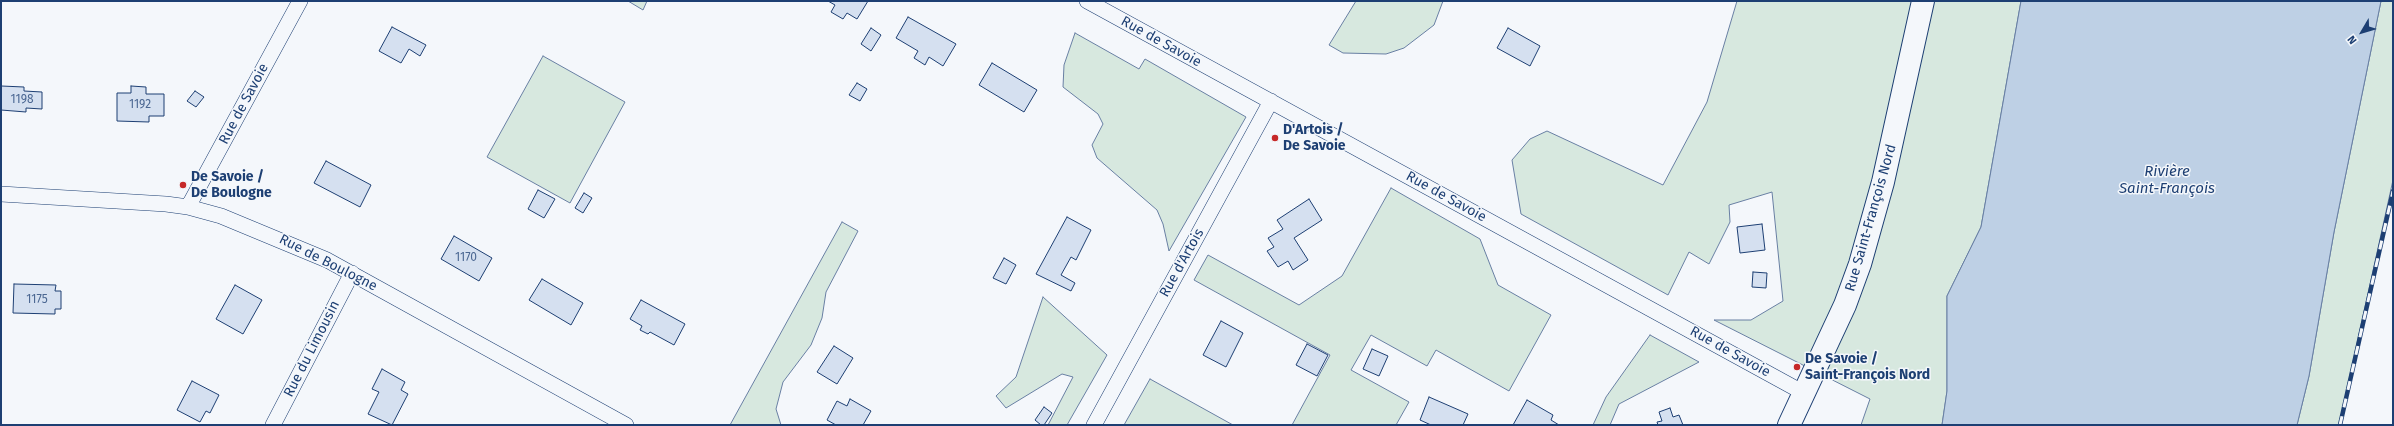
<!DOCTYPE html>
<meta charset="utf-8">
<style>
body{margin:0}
#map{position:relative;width:2394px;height:426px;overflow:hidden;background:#f4f7fb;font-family:"Fira Sans",sans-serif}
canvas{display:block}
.frame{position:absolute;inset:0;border:2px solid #1d3f73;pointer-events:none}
.north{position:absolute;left:2342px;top:12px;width:40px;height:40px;-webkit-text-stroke:3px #f4f7fb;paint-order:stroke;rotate:232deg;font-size:11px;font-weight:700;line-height:16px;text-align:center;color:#1d3f73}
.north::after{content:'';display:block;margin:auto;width:14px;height:18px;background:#1d3f73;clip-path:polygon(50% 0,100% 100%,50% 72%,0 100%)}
</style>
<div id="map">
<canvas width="2394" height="426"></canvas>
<div class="frame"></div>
<div class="north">N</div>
</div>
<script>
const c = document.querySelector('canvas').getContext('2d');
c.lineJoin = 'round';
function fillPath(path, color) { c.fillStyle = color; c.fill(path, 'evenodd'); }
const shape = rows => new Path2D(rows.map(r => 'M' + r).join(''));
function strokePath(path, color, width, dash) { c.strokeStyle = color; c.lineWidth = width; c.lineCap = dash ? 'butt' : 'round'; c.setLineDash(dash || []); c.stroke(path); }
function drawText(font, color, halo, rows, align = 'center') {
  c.font = font + ' "Fira Sans",sans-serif'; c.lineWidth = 3; c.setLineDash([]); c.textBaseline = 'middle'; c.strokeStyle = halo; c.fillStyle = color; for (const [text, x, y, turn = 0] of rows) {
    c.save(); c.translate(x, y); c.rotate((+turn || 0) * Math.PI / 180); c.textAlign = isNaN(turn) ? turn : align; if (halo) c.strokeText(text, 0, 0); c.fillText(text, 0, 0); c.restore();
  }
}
const green = shape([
 [628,1,647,1,643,10,628,1],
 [1356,1,1443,1,1434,25,1404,48,1386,54,1343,53,1329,45,1356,1],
 [1737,1,2021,1,1981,227,1947,296,1947,391,1942,425,1861,425,1870,399,1714,320,1751,320,1783,301,1772,192,1729,205,1730,222,1709,264,1689,252,1668,295,1521,214,1512,160,1530,139,1547,131,1663,185,1707,102,1737,1],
 [2381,1,2393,1,2393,180,2339,425,2297,425,2309,376,2334,232,2381,1],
 [1075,33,1139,69,1145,59,1246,117,1169,251,1163,224,1157,210,1097,158,1092,145,1103,124,1098,114,1063,87,1064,65,1075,33],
 [543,56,625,102,570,203,487,157,543,56],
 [1391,188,1480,239,1498,285,1551,315,1509,391,1436,350,1427,366,1371,335,1351,370,1409,402,1396,425,1292,425,1330,355,1194,280,1208,255,1299,305,1342,276,1391,188],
 [842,222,858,231,826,292,822,318,811,345,783,382,776,409,781,425,730,425,842,222],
 [1043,297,1107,355,1067,425,1048,425,1073,377,1062,374,1006,408,996,396,1016,377,1043,297],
 [1650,335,1699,362,1619,404,1610,425,1593,425,1606,397,1650,335],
 [1150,379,1233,425,1124,425,1150,379]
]);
fillPath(green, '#d7e8df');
strokePath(green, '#687fa3', 1);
const water = shape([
 [2021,1,2381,1,2334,232,2309,376,2297,425,1942,425,1947,391,1947,296,1981,227,2021,1]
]);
fillPath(water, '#bed0e5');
strokePath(water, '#687fa3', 1);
const building = shape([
 [828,1,868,1,857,19,847,13,843,19,831,12,835,5,828,1],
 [908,17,956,44,943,66,929,57,925,65,914,58,918,51,896,38,908,17],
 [392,27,426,45,420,56,409,49,401,63,379,51,392,27],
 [871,28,881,35,871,51,861,44,871,28],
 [1508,28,1540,46,1530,66,1497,48,1508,28],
 [992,63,1037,90,1024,112,979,85,992,63],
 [857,83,867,89,860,101,849,95,857,83],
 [1,86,24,87,24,91,42,92,42,109,26,108,26,112,1,110,1,86],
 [131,86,146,87,146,94,164,94,164,116,149,116,149,122,117,121,117,93,131,93,131,86],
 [195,91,204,97,196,107,187,101,195,91],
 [326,161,371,185,360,207,314,183,326,161],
 [538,190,555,199,544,218,528,209,538,190],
 [584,193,592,198,583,213,575,208,584,193],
 [1309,199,1322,220,1294,238,1308,260,1293,270,1288,261,1278,267,1267,251,1274,247,1268,238,1283,229,1277,220,1309,199],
 [1067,217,1091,230,1076,260,1071,257,1061,275,1075,283,1071,291,1036,274,1067,217],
 [1762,224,1765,250,1740,253,1737,227,1762,224],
 [454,236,492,258,479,281,441,259,454,236],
 [1004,258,1016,265,1006,284,993,278,1004,258],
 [1753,272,1767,273,1766,288,1752,287,1753,272],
 [542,279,583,303,571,325,529,300,542,279],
 [14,284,56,285,55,291,61,291,61,309,55,309,55,314,13,313,14,284],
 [235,285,262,300,243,334,216,319,235,285],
 [641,300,685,324,674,345,650,332,648,334,640,330,642,326,630,319,641,300],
 [1221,321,1243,333,1226,367,1203,355,1221,321],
 [1307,344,1328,355,1317,376,1296,365,1307,344],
 [834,346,853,358,837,384,817,372,834,346],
 [1372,349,1388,356,1379,376,1363,369,1372,349],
 [382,369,405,382,401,390,408,394,392,425,368,414,379,392,372,389,382,369],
 [192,381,219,395,210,413,206,411,200,422,177,410,192,381],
 [1429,397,1468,414,1463,425,1431,425,1420,420,1429,397],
 [850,399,871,411,863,425,836,425,827,420,837,401,847,406,850,399],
 [1527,400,1553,415,1551,420,1559,425,1513,425,1527,400],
 [1044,407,1052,413,1044,425,1041,425,1035,420,1044,407],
 [1670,408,1673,417,1679,415,1683,425,1658,425,1657,422,1662,421,1659,412,1670,408]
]);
fillPath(building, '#d5e0f0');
strokePath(building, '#1d3f73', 1);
const street = shape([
 [1087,1,1804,393],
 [1,194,166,204,188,207,221,216,327,260,626,425],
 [188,207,300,1],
 [273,425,352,273],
 [1094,425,1271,101]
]);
const secondary = shape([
 [1789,425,1845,305,1860,264,1883,182,1923,1]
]);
strokePath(street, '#1d3f73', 16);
strokePath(secondary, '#1d3f73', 24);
strokePath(street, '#f4f7fb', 15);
strokePath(secondary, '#f4f7fb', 22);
const rail = shape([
 [2340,425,2393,191]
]);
strokePath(rail, '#1d3f73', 4.5);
strokePath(rail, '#f4f7fb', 3, [9]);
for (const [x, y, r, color] of [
 [1275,138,4,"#c62828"],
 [183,185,4,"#c62828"],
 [1797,367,4,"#c62828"]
]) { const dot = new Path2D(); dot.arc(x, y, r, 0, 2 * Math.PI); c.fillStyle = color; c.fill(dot); strokePath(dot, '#f4f7fb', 1.5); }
drawText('12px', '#4b6792', null, [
 ["1198",22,100],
 ["1192",140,105],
 ["1170",466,258],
 ["1175",37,300]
]);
drawText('14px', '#1d3f73', '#f4f7fb', [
 ["Rue de Savoie",1161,42,29],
 ["Rue de Savoie",244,104,-62],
 ["Rue de Savoie",1446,197,29],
 ["Rue Saint-François Nord",1871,218,-74],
 ["Rue de Boulogne",328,263,27],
 ["Rue d'Artois",1182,263,-61],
 ["Rue du Limousin",312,349,-63],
 ["Rue de Savoie",1730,352,29]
]);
drawText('bold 14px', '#1d3f73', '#f4f7fb', [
 ["D'Artois /",1283,130],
 ["De Savoie",1283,146],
 ["De Savoie /",191,177],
 ["De Boulogne",191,193],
 ["De Savoie /",1805,359],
 ["Saint-François Nord",1805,375]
], 'left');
drawText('italic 15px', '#1d3f73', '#f4f7fb', [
 ["Rivière",2167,172],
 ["Saint-François",2167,189]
]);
</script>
